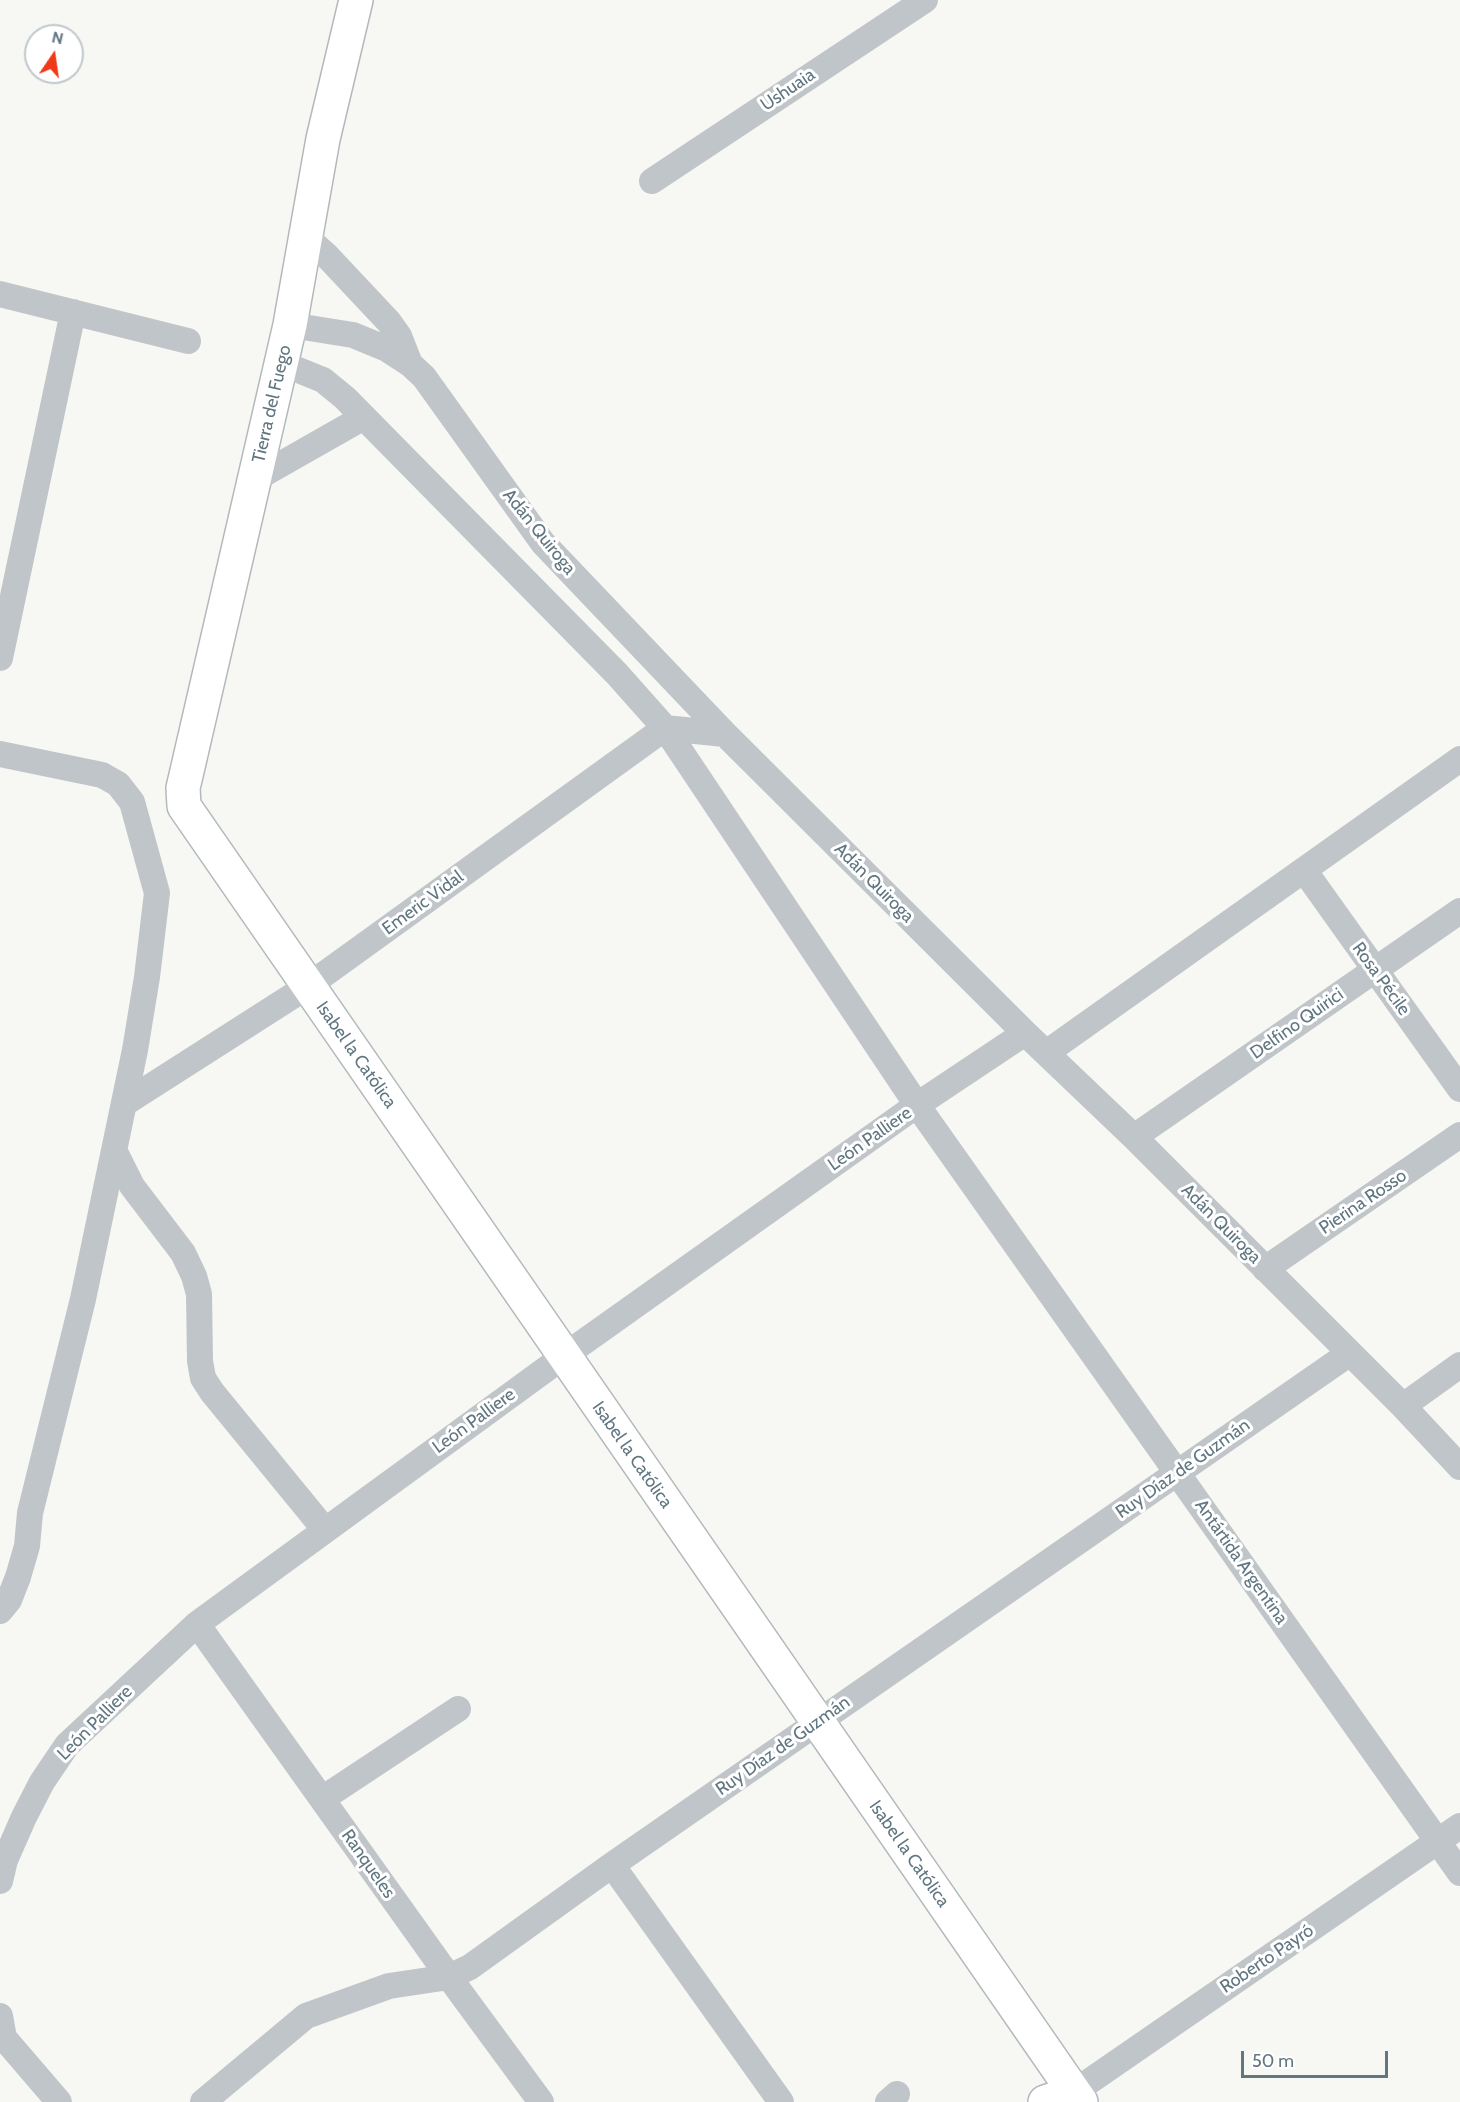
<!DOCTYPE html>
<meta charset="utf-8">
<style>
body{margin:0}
#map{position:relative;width:1460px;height:2102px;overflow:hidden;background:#f7f7f3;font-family:Cabin,sans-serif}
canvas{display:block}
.north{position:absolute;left:24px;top:24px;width:60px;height:60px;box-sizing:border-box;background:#fff;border:2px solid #bfc8cd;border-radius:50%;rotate:13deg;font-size:16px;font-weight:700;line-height:24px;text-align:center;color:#607681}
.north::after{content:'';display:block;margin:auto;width:21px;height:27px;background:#f0391a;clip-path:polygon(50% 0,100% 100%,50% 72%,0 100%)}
.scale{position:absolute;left:1241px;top:2051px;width:147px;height:27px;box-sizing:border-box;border:3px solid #607681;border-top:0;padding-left:8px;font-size:18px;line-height:21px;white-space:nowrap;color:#607681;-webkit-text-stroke:4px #fff;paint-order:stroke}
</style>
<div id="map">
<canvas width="1460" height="2102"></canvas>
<div class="north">N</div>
<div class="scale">50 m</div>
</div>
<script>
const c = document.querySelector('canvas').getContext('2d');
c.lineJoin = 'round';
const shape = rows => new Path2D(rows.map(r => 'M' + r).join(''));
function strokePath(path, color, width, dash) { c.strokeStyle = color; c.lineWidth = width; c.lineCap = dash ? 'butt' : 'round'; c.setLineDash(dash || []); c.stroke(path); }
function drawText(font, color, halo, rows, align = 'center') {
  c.font = font + ' Cabin,sans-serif'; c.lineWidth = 6; c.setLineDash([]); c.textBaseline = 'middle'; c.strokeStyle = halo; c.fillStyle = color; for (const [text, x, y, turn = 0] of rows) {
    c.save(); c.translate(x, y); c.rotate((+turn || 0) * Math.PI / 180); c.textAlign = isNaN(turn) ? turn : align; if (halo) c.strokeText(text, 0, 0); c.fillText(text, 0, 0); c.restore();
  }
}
const major = shape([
 [356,0,323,139,290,325,187,771,183,788,184,806,1081,2102],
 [1045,2102,1074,2092]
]);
strokePath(major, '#b2b9bc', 36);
strokePath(shape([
 [652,181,925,0],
 [306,237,327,256,389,322,399,336,410,364],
 [0,294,188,341],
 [290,325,353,335,387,349,410,364,424,377,543,543,725,734,1025,1033,1134,1137,1403,1406,1460,1467],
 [281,363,323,380,345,398,617,674,665,728,917,1105,1460,1873],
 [255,479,364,417],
 [0,658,73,312],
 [0,754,102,775,118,784,132,802,157,893,147,977,135,1050,83,1299,30,1513,27,1546,18,1577,9,1600,0,1611],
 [1304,870,1460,1089],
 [1046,1053,1460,759],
 [125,1103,308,986,665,728,725,734],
 [1134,1137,1460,911],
 [115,1152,132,1186,183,1253,194,1276,199,1294,200,1361,203,1378,212,1392,325,1530],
 [1265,1269,1460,1135],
 [1403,1406,1460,1365],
 [197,1624,449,1977,541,2102],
 [322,1799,458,1709],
 [612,1865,781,2102],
 [0,1881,5,1860,24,1817,42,1782,67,1745,197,1624,564,1356,917,1105,1025,1033],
 [0,2016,4,2038,59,2102],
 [1074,2092,1460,1826],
 [203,2102,306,2016,389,1986,449,1977,470,1967,612,1865,1350,1353],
 [888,2102,897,2094]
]), '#bfc5c8', 26);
strokePath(major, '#fff', 33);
drawText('18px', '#607681', '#fff', [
 ["Ushuaia",788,90,-34],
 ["Tierra del Fuego",272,404,-77],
 ["Adán Quiroga",539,532,51],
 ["Adán Quiroga",874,883,45],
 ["Emeric Vidal",423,903,-36],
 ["Rosa Pécile",1381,979,54],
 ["Delfino Quirici",1297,1024,-35],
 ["Isabel la Católica",356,1055,55],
 ["León Palliere",870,1139,-35],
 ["Pierina Rosso",1363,1202,-34],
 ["Adán Quiroga",1221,1224,45],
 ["León Palliere",474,1421,-36],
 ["Isabel la Católica",632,1455,55],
 ["Ruy Díaz de Guzmán",1183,1469,-35],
 ["Antártida Argentina",1241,1562,55],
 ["León Palliere",95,1723,-45],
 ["Ruy Díaz de Guzmán",783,1746,-35],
 ["Isabel la Católica",909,1854,55],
 ["Ranqueles",368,1864,55],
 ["Roberto Payró",1267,1959,-34]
]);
</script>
